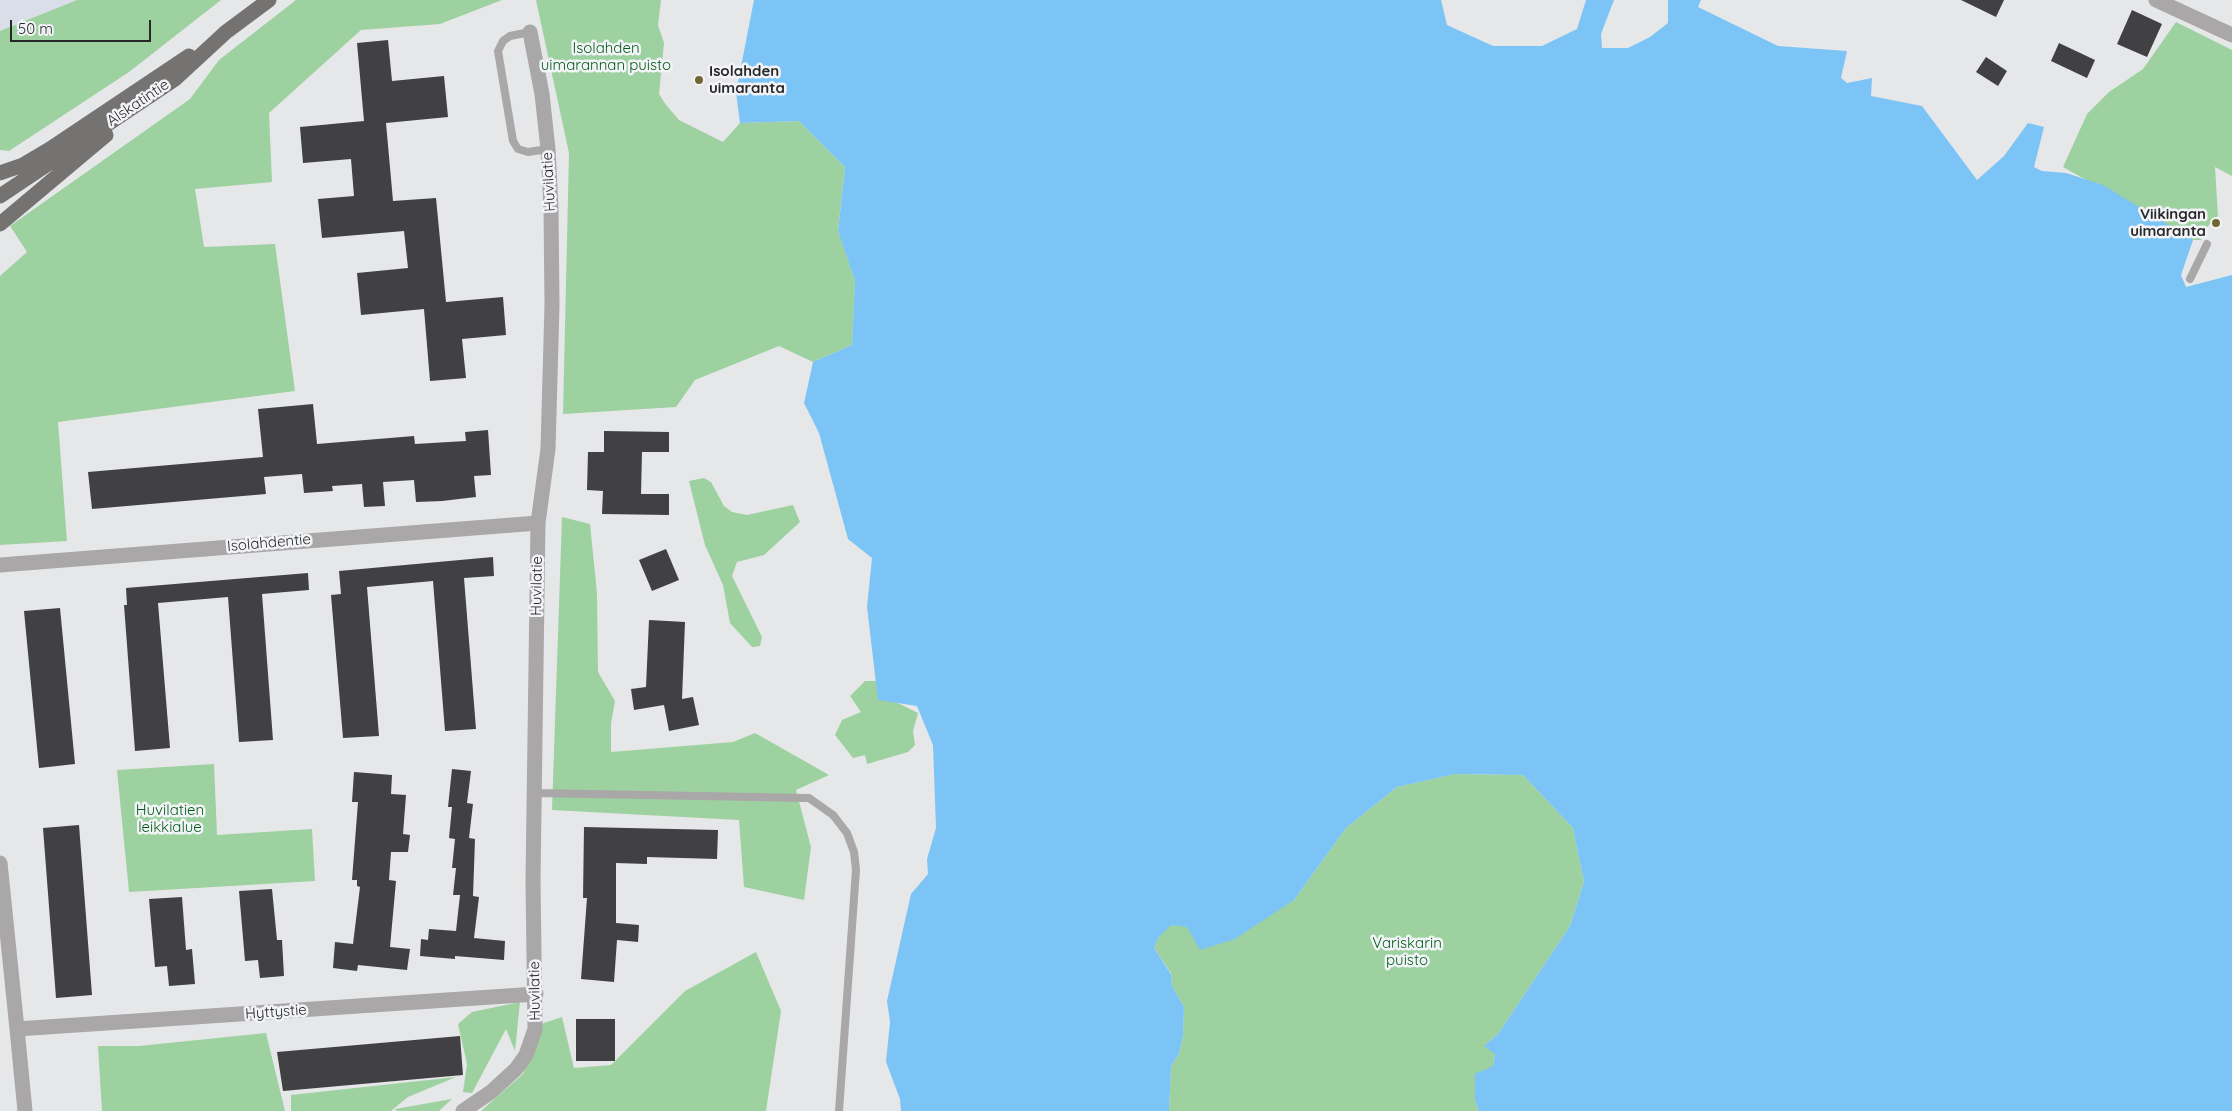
<!DOCTYPE html>
<style>
body{margin:0}
#map{position:relative;width:2232px;height:1111px;overflow:hidden;background:#e6e7e9;font-family:Quicksand,sans-serif}
canvas{display:block}
.scale{position:absolute;left:10px;top:20px;width:141px;height:22px;box-sizing:border-box;border:2px solid #282829;border-top:0;padding-left:6px;font-size:15px;line-height:18px;white-space:nowrap;color:#282829;-webkit-text-stroke:4px #f3f4f7;paint-order:stroke}
</style>
<div id="map">
<canvas width="2232" height="1111"></canvas>
<div class="scale">50 m</div>
</div>
<script>
const c = document.querySelector('canvas').getContext('2d');
c.lineJoin = 'round';
function fillPath(path, color) { c.fillStyle = color; c.fill(path, 'evenodd'); }
const shape = rows => new Path2D(rows.map(r => 'M' + r).join(''));
function strokePath(path, color, width, dash) { c.strokeStyle = color; c.lineWidth = width; c.lineCap = dash ? 'butt' : 'round'; c.setLineDash(dash || []); c.stroke(path); }
function drawText(font, color, halo, rows, align = 'center') {
  c.font = font + ' Quicksand,sans-serif'; c.lineWidth = 5; c.setLineDash([]); c.textBaseline = 'middle'; c.strokeStyle = halo; c.fillStyle = color; for (const [text, x, y, turn = 0] of rows) {
    c.save(); c.translate(x, y); c.rotate((+turn || 0) * Math.PI / 180); c.textAlign = isNaN(turn) ? turn : align; if (halo) c.strokeText(text, 0, 0); c.fillText(text, 0, 0); c.restore();
  }
}
fillPath(shape([
 [0,0,77,0,0,31]
]), '#dadee8');
fillPath(shape([
 [77,0,221,0,129,72,9,151,0,150,0,31],
 [296,0,502,0,440,24,361,30,269,113,272,182,195,189,204,247,275,244,295,391,58,422,67,541,0,545,0,276,27,252,10,226,190,99,219,60],
 [536,0,661,0,658,25,664,43,659,94,666,105,679,120,723,142,740,123,799,121,845,167,838,230,855,281,852,345,813,362,779,346,695,380,676,407,563,414,569,153],
 [2176,22,2232,50,2232,176,2215,167,2218,216,2202,232,2201,240,2193,240,2063,167,2087,114,2109,92,2143,69],
 [704,478,711,482,724,506,732,512,747,515,793,505,800,522,764,555,737,562,732,576,762,637,760,646,752,647,730,623,723,585,705,545,689,481],
 [562,517,590,524,597,593,598,672,615,701,611,723,611,752,733,742,755,733,829,775,796,790,811,847,804,900,744,887,739,820,552,810],
 [865,681,876,681,878,697,900,704,918,713,913,731,915,745,908,752,867,764,865,755,853,758,835,735,842,720,861,712,850,696],
 [214,764,217,835,312,829,315,881,129,892,117,770],
 [1454,774,1523,775,1573,828,1584,882,1570,926,1498,1034,1485,1045,1495,1053,1493,1066,1475,1101,1479,1111,1169,1111,1171,1066,1179,1054,1183,1036,1184,1007,1172,986,1171,973,1154,948,1158,938,1170,925,1187,926,1294,900,1346,828,1397,787],
 [756,952,781,1011,766,1111,481,1111,523,1074,541,1024,562,1017,574,1068,611,1065,685,991],
 [520,1002,515,1051,506,1029,472,1093,463,1092,467,1064,458,1024,472,1012],
 [266,1033,285,1111,102,1111,98,1046,139,1046],
 [456,1077,408,1097,391,1111,291,1111,291,1095],
 [452,1099,439,1111,397,1111,395,1109]
]), '#9ed1a0');
fillPath(shape([
 [754,0,1441,0,1447,25,1493,46,1542,46,1577,29,1586,0,1614,0,1601,34,1602,48,1628,48,1650,37,1668,23,1668,0,1701,0,1698,7,1778,46,1847,51,1841,78,1847,83,1872,78,1871,96,1922,106,1977,180,2004,156,2028,123,2044,127,2034,167,2042,171,2066,173,2103,185,2193,240,2181,275,2186,287,2232,275,2232,1111,1479,1111,1475,1101,1475,1074,1493,1066,1495,1054,1484,1046,1498,1034,1570,926,1584,882,1573,828,1523,775,1455,774,1397,787,1346,828,1294,900,1235,939,1200,950,1187,927,1171,925,1158,938,1154,948,1171,974,1172,986,1184,1007,1183,1036,1179,1054,1171,1066,1169,1111,901,1111,900,1099,886,1062,890,1022,887,1001,911,894,928,874,927,859,936,828,933,745,917,706,878,700,867,607,872,558,848,539,819,433,804,403,813,362,852,345,855,281,838,231,845,167,799,121,740,123,736,92]
]), '#7cc4f6');
fillPath(shape([
 [1961,0,2004,0,1996,17],
 [2132,10,2162,24,2147,57,2117,44],
 [388,40,392,81,444,76,448,117,386,123,393,201,436,198,446,302,503,297,506,335,462,339,466,378,430,381,424,309,361,315,357,273,408,268,404,231,322,238,318,199,354,196,351,159,303,163,300,127,364,121,357,43],
 [2059,43,2095,60,2087,78,2051,61],
 [1986,57,2007,71,1998,86,1976,72],
 [313,404,317,444,414,436,415,444,466,441,465,432,488,430,491,475,474,476,476,497,442,501,416,502,414,480,383,482,385,506,364,507,362,484,332,486,333,491,304,493,302,474,264,477,266,494,92,509,88,472,263,457,258,409],
 [604,431,669,432,669,452,642,452,641,494,669,494,669,515,602,514,603,491,587,490,588,452,604,452],
 [666,549,679,580,652,591,639,560],
 [493,557,494,576,464,578,476,729,445,731,433,581,367,587,379,736,343,738,331,595,341,594,339,571],
 [308,573,309,590,262,594,273,740,239,742,228,597,158,603,170,748,135,751,124,605,127,605,126,588],
 [60,608,75,764,39,768,24,611],
 [649,620,685,622,682,699,693,697,699,725,669,731,664,705,634,710,631,689,646,687],
 [452,769,471,771,467,803,473,804,469,838,475,839,473,896,479,897,474,938,505,941,504,960,455,956,455,959,420,956,421,939,428,940,429,929,456,931,460,895,453,895,456,868,452,868,455,839,449,838,452,807,448,807],
 [354,772,392,775,391,794,406,795,403,834,410,835,408,852,391,852,389,880,396,881,390,947,410,949,407,970,358,965,357,971,333,968,335,942,353,944,360,887,357,886,357,880,352,880,358,802,352,802],
 [79,825,92,995,56,998,43,828],
 [584,827,718,830,717,859,647,857,647,864,616,863,616,923,639,925,638,942,617,940,614,982,581,979,587,898,583,898],
 [272,889,277,940,282,940,284,976,260,978,258,960,245,961,239,891],
 [182,897,186,950,192,949,195,984,169,986,167,966,155,967,149,899],
 [576,1019,615,1019,615,1061,576,1061],
 [460,1036,463,1075,283,1091,277,1052]
]), '#414042');
strokePath(shape([
 [530,32,510,36,503,41,498,51,513,141,518,149,528,152,548,149],
 [2190,279,2207,244],
 [534,793,809,798,833,815,847,833,854,852,856,870,839,1111]
]), '#a9a7a7', 8);
strokePath(shape([
 [2156,0,2232,35],
 [0,565,538,523],
 [0,863,17,1029,536,994],
 [17,1029,25,1111],
 [463,1111,491,1092,516,1069,526,1055,535,1029,533,881,538,523,548,449,552,305,551,209,548,149,542,94,530,32]
]), '#a9a7a7', 15);
strokePath(shape([
 [0,173,23,165,50,149,189,56],
 [0,196,175,79,226,32,269,0],
 [0,224,106,135]
]), '#757272', 15);
for (const [x, y, r, color] of [
 [699,80,5,"#706633"],
 [2216,223,5,"#706633"]
]) { const dot = new Path2D(); dot.arc(x, y, r, 0, 2 * Math.PI); c.fillStyle = color; c.fill(dot); strokePath(dot, '#f3f4f7', 2); }
drawText('15px', '#045c19', '#f3f4f7', [
 ["Isolahden",606,48],
 ["uimarannan puisto",606,65],
 ["Huvilatien",170,810],
 ["leikkialue",170,827],
 ["Variskarin",1407,943],
 ["puisto",1407,960]
]);
drawText('bold 15px', '#282829', '#f3f4f7', [
 ["Isolahden",709,71],
 ["uimaranta",709,88],
 ["Viikingan",2206,214,"right"],
 ["uimaranta",2206,231,"right"]
], 'left');
drawText('15px', '#282829', '#f3f4f7', [
 ["Alskatintie",138,103,-34],
 ["Huvilatie",549,182,-93],
 ["Isolahdentie",269,543,-5],
 ["Huvilatie",537,586,-89],
 ["Huvilatie",535,991,-91],
 ["Hyttystie",276,1012,-4]
]);
</script>
